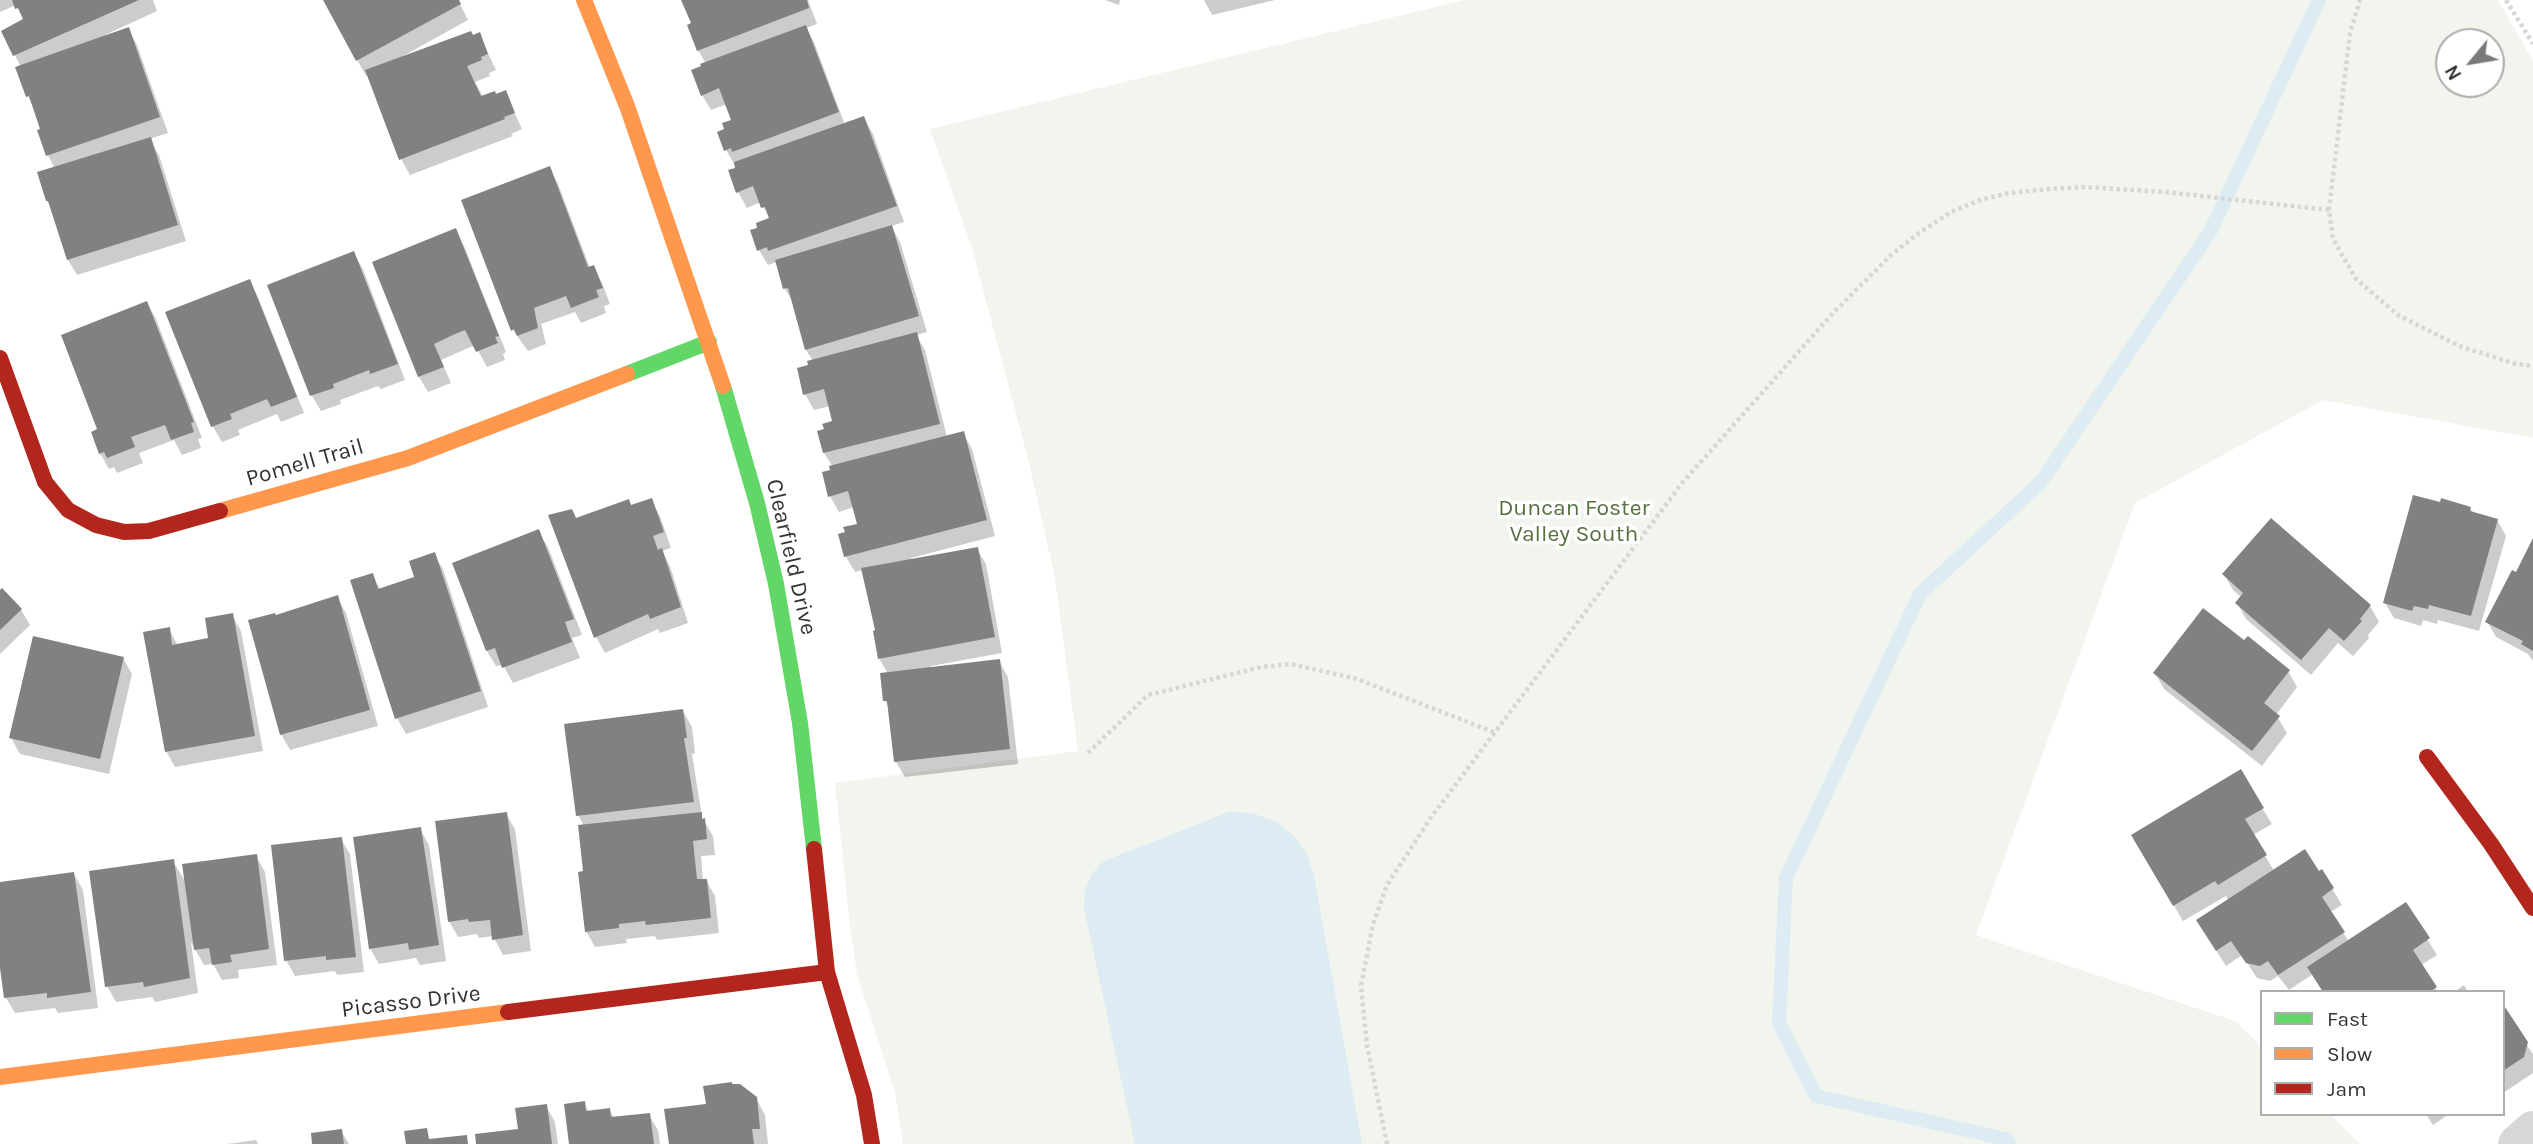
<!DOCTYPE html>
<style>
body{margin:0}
#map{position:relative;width:2533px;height:1144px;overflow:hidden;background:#fff;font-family:Karla,sans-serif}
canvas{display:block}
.legend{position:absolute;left:2260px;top:990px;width:245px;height:126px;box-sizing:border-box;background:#fff;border:2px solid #adadad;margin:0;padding:9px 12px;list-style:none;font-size:21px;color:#333}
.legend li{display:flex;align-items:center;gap:14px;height:35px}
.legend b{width:35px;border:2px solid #adadad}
.north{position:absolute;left:2435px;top:28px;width:70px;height:70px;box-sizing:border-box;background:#fff;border:2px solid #adadad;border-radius:50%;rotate:240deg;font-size:19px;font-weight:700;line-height:28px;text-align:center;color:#333}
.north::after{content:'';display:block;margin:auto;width:24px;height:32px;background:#7a7a7a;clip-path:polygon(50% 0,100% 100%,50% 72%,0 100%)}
</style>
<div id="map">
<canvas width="2533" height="1144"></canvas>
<ul class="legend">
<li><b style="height:9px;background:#63d668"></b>Fast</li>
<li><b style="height:9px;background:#ff974d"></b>Slow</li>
<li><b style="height:9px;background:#b3261e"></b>Jam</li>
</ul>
<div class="north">N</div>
</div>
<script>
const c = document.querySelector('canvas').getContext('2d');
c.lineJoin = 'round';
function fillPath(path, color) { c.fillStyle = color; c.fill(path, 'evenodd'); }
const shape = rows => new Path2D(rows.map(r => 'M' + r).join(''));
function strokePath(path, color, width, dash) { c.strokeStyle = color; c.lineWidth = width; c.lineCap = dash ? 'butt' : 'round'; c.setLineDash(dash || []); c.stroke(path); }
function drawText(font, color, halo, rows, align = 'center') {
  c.font = font + ' Karla,sans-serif'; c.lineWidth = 7; c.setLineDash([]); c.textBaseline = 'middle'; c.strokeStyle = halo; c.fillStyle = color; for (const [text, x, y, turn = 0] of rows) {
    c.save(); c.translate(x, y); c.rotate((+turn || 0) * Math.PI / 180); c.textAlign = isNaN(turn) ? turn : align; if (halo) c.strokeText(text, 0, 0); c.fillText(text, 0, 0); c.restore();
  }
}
fillPath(shape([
 [1464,0,2498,0,2533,61,2533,438,2323,400,2135,503,1976,935,2235,1021,2262,1047,2262,1114,2330,1114,2360,1144,903,1144,895,1092,857,975,849,917,835,783,1078,751,1055,578,1029,463,972,248,930,129],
 [2449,42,2491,42,2491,84,2449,84]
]), '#f1f5ed');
fillPath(shape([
 [1229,812,1252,813,1274,821,1293,835,1307,854,1314,876,1362,1144,1135,1144,1084,908,1085,890,1092,874,1104,861]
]), '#ddebf3');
fillPath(shape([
 [0,0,153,0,157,11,105,35,106,37,128,29,137,45,168,133,149,139,159,155,186,241,77,275,68,260,53,210,47,201,55,169,48,155,36,112,28,96,21,67,3,32,24,21,16,5,0,12],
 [325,0,458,0,468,20,403,56,404,58,479,34,496,70,489,73,490,76,475,82,483,97,505,92,522,129,511,134,513,136,410,175,401,159,369,74,366,76],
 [682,0,808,0,817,24,806,28,814,42,845,125,864,118,873,134,904,222,891,226,900,242,927,332,916,335,925,350,947,437,963,433,972,449,995,536,911,558,911,561,977,549,986,564,1002,653,931,666,932,669,999,661,1008,677,1018,764,905,777,896,762,890,709,885,701,888,674,879,658,878,632,863,570,855,572,846,557,840,535,859,525,854,507,839,512,830,496,833,467,824,453,819,432,835,423,830,406,814,410,805,394,813,361,806,350,794,304,785,289,777,262,768,265,759,250,770,220,761,202,747,208,738,192,737,169,726,150,726,130,733,121,727,104,711,110,702,95,706,64,698,50,693,24],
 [1105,0,1120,0,1119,5],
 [1204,0,1275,0,1212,15],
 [549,168,558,184,590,268,593,267,602,283,610,304,604,306,606,313,581,323,575,312,541,324,546,344,528,351,513,330,463,201],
 [455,230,464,246,506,352,503,354,505,360,487,367,475,345,441,360,451,383,428,392,419,377,374,263],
 [354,254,363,269,405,380,381,389,378,386,340,400,341,404,321,411,312,396,270,286],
 [249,281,258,297,304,413,281,422,277,414,238,430,240,435,222,442,213,427,168,313],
 [147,303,156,319,202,438,198,439,201,448,182,455,174,440,139,453,143,463,117,473,114,467,109,469,100,453,99,430],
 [651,501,660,516,671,548,662,551,670,566,688,623,660,633,658,629,605,653,596,637,577,520],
 [2470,508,2474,514,2497,520,2506,536,2479,631,2438,620,2437,624,2423,620,2421,626,2394,618,2385,603],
 [538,532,548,547,582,635,572,638,580,658,513,683,503,665,496,666,487,651,455,564],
 [2533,542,2533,661,2528,654,2496,637,2487,621,2516,574],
 [434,554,443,569,488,707,406,734,397,718,352,581,372,575,381,590,416,578],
 [2224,574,2370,606,2379,622,2368,635,2369,638,2353,656,2338,643,2311,675,2246,619,2237,603,2242,598,2233,590],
 [0,593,21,610,30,625,0,654],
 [337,597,346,613,378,726,290,750,281,734,276,617],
 [232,615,241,631,263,751,175,767,166,751,169,629,178,646,210,640],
 [2245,643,2288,671,2297,687,2276,715,2287,733,2262,766,2164,689,2155,673],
 [123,658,132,674,109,774,20,754,11,738],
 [683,711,692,727,695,753,692,754,702,817,713,836,715,855,701,856,703,881,706,880,715,896,719,933,657,940,655,936,626,939,627,943,595,947,586,931,584,826,578,815],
 [2240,772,2272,824,2253,835,2274,871,2322,872,2342,905,2330,912,2349,942,2406,905,2437,955,2421,965,2438,992,2323,992,2313,974,2289,990,2278,976,2270,981,2257,978,2242,955,2226,966,2207,936,2229,901,2226,896,2183,921,2133,836],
 [506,814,515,829,531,951,503,955,493,936,479,938,477,934,458,937,449,921],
 [420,829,429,845,446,961,420,965,416,958,379,964,370,948],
 [341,839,350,854,364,972,337,975,335,971,295,976,286,960],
 [256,856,265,872,277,965,238,970,239,978,222,980,213,964,204,965,191,942,198,993,155,1002,152,997,116,1002,107,986,173,861,186,883],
 [74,874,83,890,98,1008,58,1013,55,1008,15,1013,6,998,0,954,0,883],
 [2464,985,2468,992,2454,992],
 [2503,1010,2533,1054,2533,1073,2503,1093],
 [756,1098,765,1115,768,1144,670,1144],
 [584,1103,589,1112,609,1110,615,1119,649,1115,658,1130,660,1144,571,1144],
 [546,1106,555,1122,558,1144,478,1144,520,1131],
 [2426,1114,2449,1114,2433,1125],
 [341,1131,349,1144,314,1144],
 [256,1140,258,1144,227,1144]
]), '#0003');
strokePath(shape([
 [2010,1144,2006,1139,1816,1096,1779,1023,1786,878,1920,594,2041,482,2210,232,2319,0]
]), '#ddebf3', 14);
fillPath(shape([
 [12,0,139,0,13,56,1,31,23,19,18,8,15,9],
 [323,0,459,0,461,4,356,61],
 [681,0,807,0,809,8,697,51,687,25,691,23],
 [806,25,839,112,732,152,731,148,724,151,717,132,724,129,722,123,731,120,719,88,701,96,691,70,701,66,700,64],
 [129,27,160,117,46,156,37,130,40,129,29,96,26,97,15,67],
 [471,31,473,35,480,32,488,54,481,57,482,60,467,66,481,96,495,91,496,94,506,90,515,113,504,117,505,119,399,160,365,70],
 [864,116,897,206,768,251,767,247,757,251,750,230,757,228,756,223,769,218,765,207,761,208,753,186,736,193,728,170,735,168,734,162],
 [151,137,178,225,67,260,48,201,46,201,37,172],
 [550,166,588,267,594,265,603,288,596,290,599,297,571,308,566,296,534,308,538,328,517,336,514,329,511,331,461,200],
 [892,225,919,316,805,350,788,288,783,289,775,260],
 [456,228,499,336,495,337,498,343,476,352,465,330,453,335,434,344,444,367,418,377,372,262],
 [354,251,398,364,370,374,369,370,333,384,334,388,310,396,267,285],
 [250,279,297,397,271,407,267,399,230,414,232,419,211,427,165,312],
 [147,301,194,422,191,423,194,432,171,440,165,425,131,437,135,447,107,458,104,452,99,454,91,432,97,429,61,335],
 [917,332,940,424,823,453,817,431,824,429,822,424,832,421,824,389,803,395,797,368,808,365,807,361],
 [964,431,987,520,844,557,838,534,845,532,843,527,857,524,848,491,828,497,822,472,830,470,829,466],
 [2413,495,2440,502,2441,498,2471,507,2470,511,2498,519,2471,616,2429,605,2428,609,2414,606,2412,611,2383,603],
 [652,498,664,532,653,536,658,550,662,548,681,607,650,619,648,614,594,638,548,515,572,509,576,518,629,499,631,505],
 [2271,518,2371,605,2360,619,2362,621,2344,641,2329,628,2301,660,2235,603,2243,593,2222,574],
 [539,529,574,619,565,622,572,642,502,668,495,648,486,651,452,563],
 [2533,538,2533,651,2521,644,2523,641,2485,622,2512,570,2516,572],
 [978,547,995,637,878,659,873,631,875,630,861,568],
 [435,552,481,691,395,719,350,580,373,573,378,589,414,577,409,561],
 [2,588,22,609,0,630,0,590],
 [338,595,370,710,280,735,248,620,275,613,276,615],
 [2203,608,2244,640,2248,636,2290,670,2264,703,2280,716,2252,751,2153,673],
 [233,613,255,736,165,752,143,632,170,627,172,645,208,638,205,618],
 [33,636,124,657,100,759,9,738],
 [1000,659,1010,749,894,762,887,701,883,701,880,673],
 [683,709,687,738,684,738,694,802,576,816,564,724],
 [2241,769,2264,808,2245,819,2267,855,2218,885,2215,881,2173,906,2131,835],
 [507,812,523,935,492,940,490,920,469,922,468,919,448,922,435,821],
 [702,812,702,819,705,818,707,839,693,841,697,879,707,879,711,918,646,925,645,921,619,924,619,928,585,932,578,872,583,871,578,825],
 [421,827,439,945,409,950,408,943,369,949,353,837],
 [342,837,356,957,326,960,326,956,284,961,271,845],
 [2305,849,2319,871,2322,869,2334,888,2322,897,2345,932,2278,975,2268,961,2260,966,2246,963,2231,941,2216,951,2196,920],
 [257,854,269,949,230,955,232,962,212,965,209,948,194,950,182,864],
 [174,859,190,978,144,987,143,982,105,987,89,871],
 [74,872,91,992,47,998,47,993,4,998,0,968,0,882],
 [2406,902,2430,938,2413,950,2437,987,2429,992,2323,992,2307,967],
 [2503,1004,2528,1042,2524,1057,2503,1071],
 [732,1082,732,1084,740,1084,757,1097,760,1129,752,1129,754,1144,669,1144,664,1109,706,1104,703,1086],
 [585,1101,586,1111,610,1108,611,1117,650,1113,654,1144,569,1144,564,1104],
 [547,1104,552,1144,476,1144,475,1134,518,1129,515,1108],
 [427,1128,429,1139,467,1135,468,1144,406,1144,404,1131],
 [342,1129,344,1144,312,1144,311,1133]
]), '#818181');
strokePath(shape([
 [2506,0,2533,44],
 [2329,210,2350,33,2360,0],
 [1088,753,1148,695,1261,667,1291,664,1357,679,1496,733],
 [1387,1144,1367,1045,1361,986,1373,924,1387,885,1432,816,1683,482,1833,313,1891,255,1919,233,1951,212,1980,200,2009,193,2049,189,2086,187,2165,192,2329,210,2333,239,2356,279,2398,315,2459,346,2516,364,2533,366]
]), '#d6d6d6', 4.5, [3.5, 3.5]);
strokePath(shape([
 [2517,1144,2533,1130]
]), '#d7d7d7', 38);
strokePath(shape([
 [627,374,709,342],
 [723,386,757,503,776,584,800,723,814,849]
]), '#63d668', 16);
strokePath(shape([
 [584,0,627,106,723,386],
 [220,511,408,458,627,374],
 [0,1077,508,1012]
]), '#ff974d', 16);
strokePath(shape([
 [0,358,45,482,68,510,96,525,124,532,149,531,220,511],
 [2427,757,2491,844,2533,908],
 [814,849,827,972,864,1095,872,1144],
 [508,1012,827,972]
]), '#b3261e', 16);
drawText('23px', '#333', '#fff', [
 ["Pomell Trail",305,463,-16],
 ["Clearfield Drive",791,557,77],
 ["Picasso Drive",411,1002,-7]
]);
drawText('23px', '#56703f', '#fff', [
 ["Duncan Foster",1574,508],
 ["Valley South",1574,534]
]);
</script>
